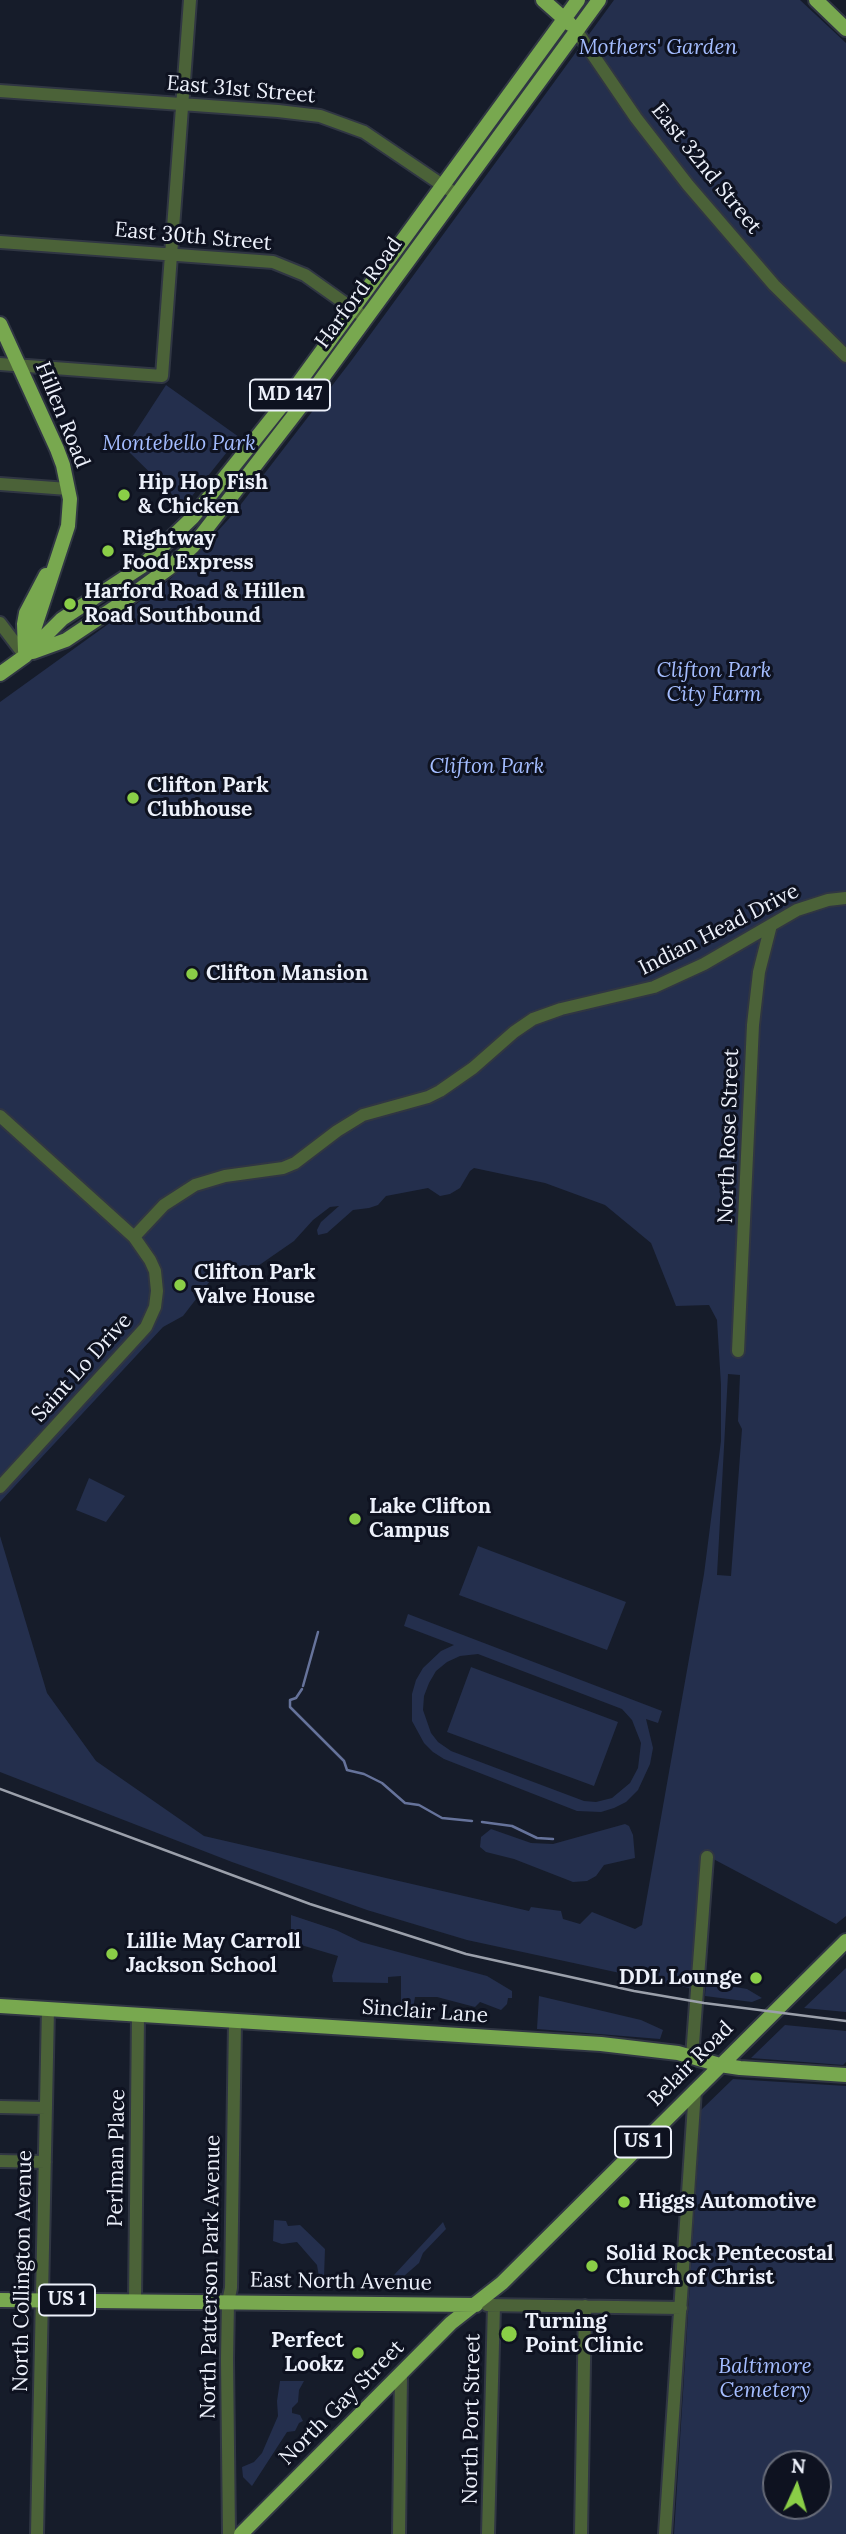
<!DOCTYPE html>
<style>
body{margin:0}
#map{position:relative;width:846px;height:2534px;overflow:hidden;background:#161c2a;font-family:Lora,serif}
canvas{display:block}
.north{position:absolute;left:762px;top:2450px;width:70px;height:70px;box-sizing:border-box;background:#0e1220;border:2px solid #676b78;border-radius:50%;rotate:4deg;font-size:19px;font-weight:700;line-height:28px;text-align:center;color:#edf1fb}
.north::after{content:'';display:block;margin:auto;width:24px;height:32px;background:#8ace47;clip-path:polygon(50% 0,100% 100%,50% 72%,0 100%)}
</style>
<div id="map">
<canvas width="846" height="2534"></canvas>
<div class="north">N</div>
</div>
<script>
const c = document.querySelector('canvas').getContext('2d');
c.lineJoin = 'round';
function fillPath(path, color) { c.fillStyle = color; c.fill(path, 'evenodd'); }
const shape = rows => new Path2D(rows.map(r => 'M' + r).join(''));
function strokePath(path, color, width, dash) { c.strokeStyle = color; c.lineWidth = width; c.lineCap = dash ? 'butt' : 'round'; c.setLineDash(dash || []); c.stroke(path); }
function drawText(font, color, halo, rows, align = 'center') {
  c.font = font + ' Lora,serif'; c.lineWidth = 6; c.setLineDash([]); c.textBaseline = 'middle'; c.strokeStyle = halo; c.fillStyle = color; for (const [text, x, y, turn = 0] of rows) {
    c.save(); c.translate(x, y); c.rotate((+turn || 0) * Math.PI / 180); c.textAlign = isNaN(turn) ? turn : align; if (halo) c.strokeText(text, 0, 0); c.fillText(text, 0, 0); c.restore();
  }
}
fillPath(shape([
 [614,0,800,0,846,43,846,1916,836,1924,702,1853,694,1989,467,1940,367,1910,232,1862,0,1772,0,1536,47,1693,96,1761,204,1836,529,1911,531,1907,561,1911,563,1919,580,1924,592,1912,635,1929,642,1925,704,1574,721,1441,721,1385,717,1320,709,1305,676,1306,651,1243,605,1205,545,1183,474,1168,470,1171,460,1188,450,1194,440,1196,428,1188,386,1196,378,1205,369,1208,353,1210,327,1233,318,1235,317,1230,321,1222,339,1206,330,1207,313,1220,294,1241,255,1268,242,1272,220,1268,183,1316,163,1327,0,1502,0,702,168,581,197,554,235,512,351,361],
 [728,1374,740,1375,738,1421,742,1429,731,1576,717,1575],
 [166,385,239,437,184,506,125,448],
 [89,1478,125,1496,106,1522,76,1510],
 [478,1546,626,1602,607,1650,459,1595],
 [408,1614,662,1711,658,1723,646,1719,653,1748,650,1764,638,1790,626,1802,614,1808,601,1812,577,1811,444,1759,433,1752,424,1743,412,1721,412,1694,416,1680,423,1668,441,1651,454,1645,404,1626],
 [478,1654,622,1709,632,1720,641,1743,638,1768,630,1783,612,1798,596,1802,584,1801,451,1751,438,1742,431,1733,423,1710,424,1696,429,1683,436,1671,447,1662,460,1656],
 [471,1667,618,1722,594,1786,447,1732],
 [625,1824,629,1826,633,1835,635,1858,604,1865,596,1876,587,1881,573,1882,514,1859,486,1852,480,1847,481,1837,491,1829,531,1843,553,1844],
 [291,1915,336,1930,361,1942,487,1976,512,1991,512,1998,508,1998,507,2004,501,2010,480,2002,475,2007,437,1997,415,1997,412,2015,401,2013,401,1976,388,1977,388,1983,333,1982,332,1976,338,1956,291,1942],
 [846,1968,846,2012,804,2008],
 [706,1982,747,1989,762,1998,752,2002,705,1996],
 [539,1996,641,2020,663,2030,660,2039,537,2029],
 [785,2025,846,2031,846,2062,843,2065,751,2058],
 [733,2079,846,2086,846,2534,674,2534,701,2110],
 [776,2464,818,2464,818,2506,776,2506],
 [274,2220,286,2221,288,2226,300,2225,325,2249,324,2277,319,2277,317,2265,297,2242,282,2244,273,2241],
 [443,2222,446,2229,423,2253,419,2263,404,2276,394,2275],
 [280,2381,304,2381,299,2390,298,2402,292,2408,292,2413,300,2415,303,2421,299,2423,295,2431,287,2432,252,2486,243,2477,242,2467,254,2462,262,2453,278,2416,277,2401]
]), '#242f4d');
strokePath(shape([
 [303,1686,318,1632],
 [302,1689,296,1698,290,1700,290,1707,344,1761,347,1770,364,1774,382,1783,405,1803,419,1805,442,1818,472,1821],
 [482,1822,512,1826,537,1838,553,1839]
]), '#66739b', 2.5);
const minor = shape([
 [576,30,636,118,688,185,774,285,846,356],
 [0,91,278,111,320,116,364,132,457,195],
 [0,242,273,262,305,275,360,314],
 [0,364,162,376,190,0],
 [0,484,68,489],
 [0,623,25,656],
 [0,1116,134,1237,150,1260,155,1271,157,1291,155,1307,146,1327,0,1487],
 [134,1237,164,1205,195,1185,225,1176,283,1168,295,1163,337,1131,363,1115,428,1097,440,1091,473,1068,514,1032,533,1019,561,1009,654,987,704,964,797,910,828,900,846,898],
 [738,1351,753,1025,759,972,771,925],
 [692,2057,707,1857],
 [0,2107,46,2108],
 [0,2161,45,2162],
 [135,2301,138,2015],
 [487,2305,681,2308],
 [37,2534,48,2009],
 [229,2534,227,2359,228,2302,231,2288,235,2021],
 [399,2534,401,2374],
 [488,2534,494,2305],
 [581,2534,585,2306],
 [665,2534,695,2090]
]);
const major = shape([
 [543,0,570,24],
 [816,0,846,29],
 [0,324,57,449,63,465,70,499,68,526,27,651],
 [25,651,24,624,26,613,46,575],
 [33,652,66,640,117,606,169,568,193,546,315,388,599,0],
 [0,674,25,656,62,619,141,567,193,517,284,403,578,0],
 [0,2006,601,2044,678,2053,720,2065,740,2068,846,2075],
 [0,2300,476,2305],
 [241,2534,451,2323,502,2283,846,1941]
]);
strokePath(minor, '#303643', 16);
strokePath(major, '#303643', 18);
strokePath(minor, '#4b6238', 12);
strokePath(major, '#78a84f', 14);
strokePath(shape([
 [0,1789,310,1904,466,1954,634,1991,704,2003,846,2021]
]), '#9ba0ab', 2.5);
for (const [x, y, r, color] of [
 [124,495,7,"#8ace47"],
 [108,551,7,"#8ace47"],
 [70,604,7,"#8ace47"],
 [133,798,7,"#8ace47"],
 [192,974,7,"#8ace47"],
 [180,1285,7,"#8ace47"],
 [355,1519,7,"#8ace47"],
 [112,1954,7,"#8ace47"],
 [756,1978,7,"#8ace47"],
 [624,2202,7,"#8ace47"],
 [592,2266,7,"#8ace47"],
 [509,2334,9,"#8ace47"],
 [358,2353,7,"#8ace47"]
]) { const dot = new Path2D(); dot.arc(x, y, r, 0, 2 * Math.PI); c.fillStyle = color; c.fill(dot); strokePath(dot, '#0e1220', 2.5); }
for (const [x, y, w] of [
 [290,395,80],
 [643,2142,56],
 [67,2300,56]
]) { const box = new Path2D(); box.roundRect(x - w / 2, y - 15.5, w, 31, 5); c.fillStyle = '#0e1220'; c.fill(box); strokePath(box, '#edf1fb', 2); }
drawText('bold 19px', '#edf1fb', null, [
 ["MD 147",290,395],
 ["US 1",643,2142],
 ["US 1",67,2300]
]);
drawText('italic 21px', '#a4bdff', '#0e1220', [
 ["Mothers' Garden",658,48],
 ["Montebello Park",179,444],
 ["Clifton Park",714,671],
 ["City Farm",714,695],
 ["Clifton Park",487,767],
 ["Baltimore",765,2367],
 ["Cemetery",765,2391]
]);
drawText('21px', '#edf1fb', '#0e1220', [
 ["East 31st Street",241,90,5],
 ["East 32nd Street",706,169,51],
 ["East 30th Street",193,237,5],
 ["Harford Road",359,293,-54],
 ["Hillen Road",62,415,68],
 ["Indian Head Drive",719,930,-27],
 ["North Rose Street",729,1136,-88],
 ["Saint Lo Drive",82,1368,-48],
 ["Sinclair Lane",425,2012,4],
 ["Belair Road",691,2064,-45],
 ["Perlman Place",117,2158,-89],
 ["North Collington Avenue",23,2271,-89],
 ["North Patterson Park Avenue",211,2277,-89],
 ["East North Avenue",341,2282,1],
 ["North Gay Street",342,2403,-45],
 ["North Port Street",472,2419,-89]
]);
drawText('bold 21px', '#edf1fb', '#0e1220', [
 ["Hip Hop Fish",138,483],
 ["& Chicken",138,507],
 ["Rightway",122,539],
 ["Food Express",122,563],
 ["Harford Road & Hillen",84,592],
 ["Road Southbound",84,616],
 ["Clifton Park",147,786],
 ["Clubhouse",147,810],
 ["Clifton Mansion",206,974],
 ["Clifton Park",194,1273],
 ["Valve House",194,1297],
 ["Lake Clifton",369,1507],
 ["Campus",369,1531],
 ["Lillie May Carroll",126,1942],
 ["Jackson School",126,1966],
 ["DDL Lounge",742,1978,"right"],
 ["Higgs Automotive",638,2202],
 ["Solid Rock Pentecostal",606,2254],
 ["Church of Christ",606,2278],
 ["Turning",525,2322],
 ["Point Clinic",525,2346],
 ["Perfect",344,2341,"right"],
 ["Lookz",344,2365,"right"]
], 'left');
</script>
